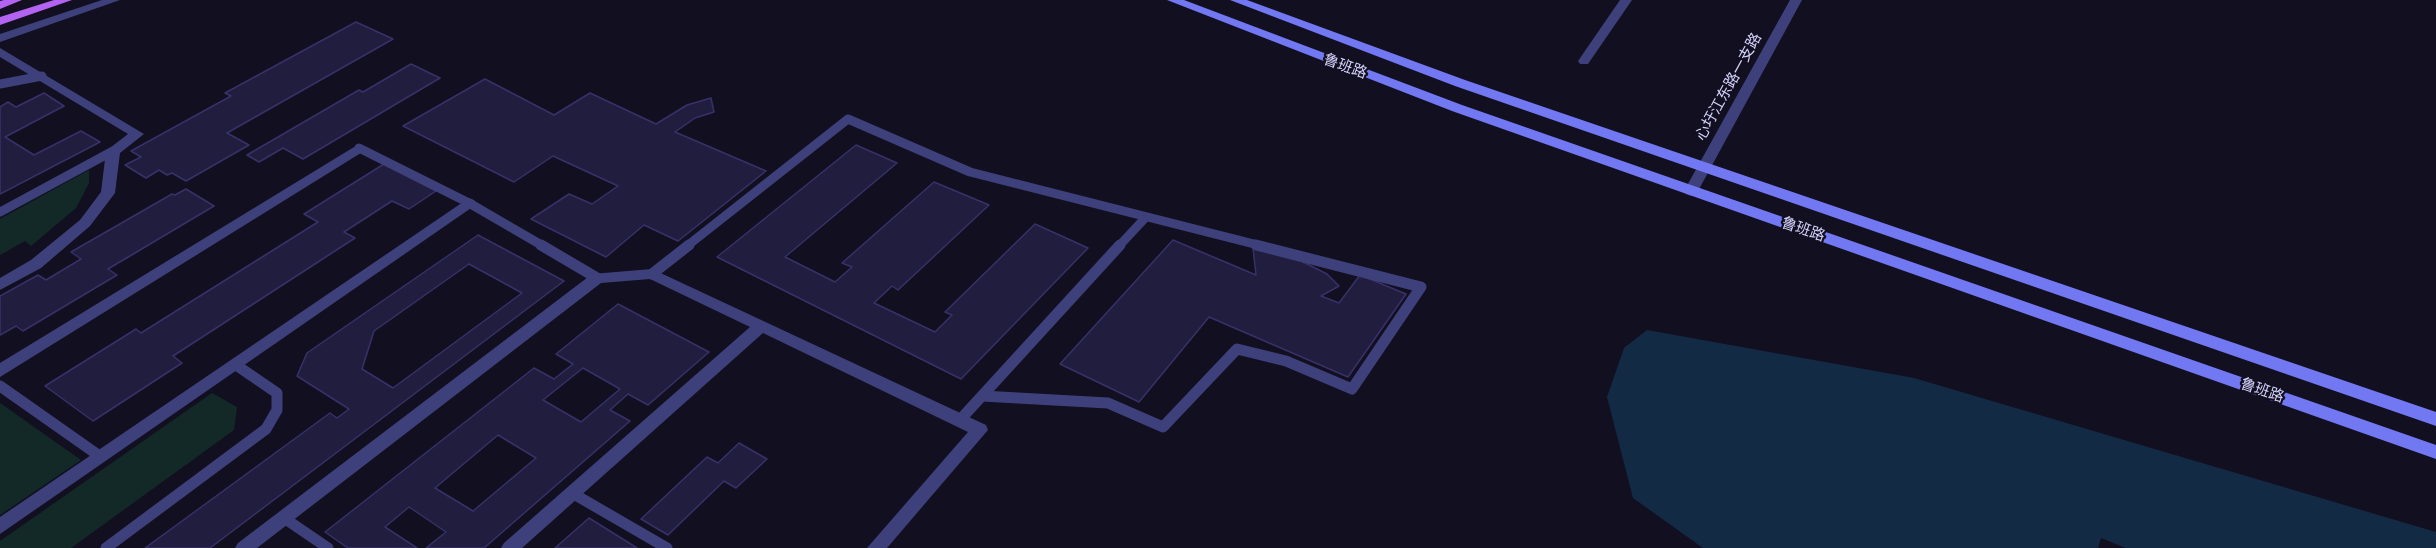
<!DOCTYPE html>
<meta charset="utf-8">
<style>
body{margin:0}
canvas{display:block;background:#110f20}
</style>
<canvas width="2436" height="548"></canvas>
<script>
const c = document.querySelector('canvas').getContext('2d');
c.lineJoin = 'round';
function fillPath(path, color) { c.fillStyle = color; c.fill(path, 'evenodd'); }
const shape = rows => new Path2D(rows.map(r => 'M' + r).join(''));
function strokePath(path, color, width, dash) { c.strokeStyle = color; c.lineWidth = width; c.lineCap = dash ? 'butt' : 'round'; c.setLineDash(dash || []); c.stroke(path); }
function drawText(font, color, halo, rows, align = 'center') {
  c.font = font + ' "Archivo Narrow","Noto Sans SC",sans-serif'; c.lineWidth = 4.5; c.setLineDash([]); c.textBaseline = 'middle'; c.strokeStyle = halo; c.fillStyle = color; for (const [text, x, y, turn = 0] of rows) {
    c.save(); c.translate(x, y); c.rotate((+turn || 0) * Math.PI / 180); c.textAlign = isNaN(turn) ? turn : align; if (halo) c.strokeText(text, 0, 0); c.fillText(text, 0, 0); c.restore();
  }
}
fillPath(shape([
 [89,170,89,183,76,208,31,246,25,241,0,255,0,219],
 [212,393,237,407,234,430,71,548,0,548,0,541],
 [0,403,81,460,0,515]
]), '#132927');
fillPath(shape([
 [1647,330,1914,378,2436,532,2436,548,2126,548,2101,538,2098,548,1703,548,1633,498,1607,397,1624,348]
]), '#132a45');
const building = shape([
 [356,22,393,39,227,133,249,145,186,181,172,173,167,175,159,170,146,178,125,165,141,157,131,151,231,96,225,93,356,22],
 [411,64,440,78,303,159,283,148,259,162,247,155,359,90,363,92,411,64],
 [485,79,554,115,590,93,656,124,687,105,711,98,714,112,695,118,675,132,766,171,678,241,644,225,606,257,531,219,569,194,592,204,618,186,553,156,514,182,403,126,485,79],
 [44,93,64,106,5,137,34,155,81,131,100,142,0,194,0,107,8,102,16,107,44,93],
 [856,145,897,163,785,257,835,282,852,267,842,263,934,182,989,205,898,290,892,286,874,303,935,332,952,315,945,312,1035,224,1088,248,961,379,717,257,856,145],
 [384,164,436,191,409,209,392,201,344,232,355,238,173,356,182,363,93,421,45,386,136,329,141,333,318,222,304,214,384,164],
 [186,189,214,206,108,269,117,275,23,331,16,326,0,335,0,296,38,275,46,280,81,259,71,252,172,194,175,195,186,189],
 [478,235,564,281,210,548,145,548,330,413,337,418,349,409,297,376,307,353,478,235],
 [469,264,522,293,393,388,362,369,374,331,469,264],
 [1173,240,1256,275,1253,248,1295,258,1327,274,1339,286,1321,296,1339,303,1360,275,1406,294,1348,377,1209,317,1139,402,1060,364,1173,240],
 [618,304,709,352,648,405,628,394,610,410,630,421,484,548,426,548,446,532,409,507,385,527,417,548,348,548,325,532,534,368,554,379,573,364,556,354,618,304],
 [583,368,620,389,581,422,543,400,583,368],
 [498,435,536,458,473,511,435,488,498,435],
 [739,443,767,459,736,488,724,481,668,535,641,519,707,457,718,463,739,443],
 [589,518,637,548,555,548,589,518]
]);
fillPath(building, '#211d3f');
strokePath(building, '#383169', 1.5);
strokePath(shape([
 [0,84,42,76],
 [359,148,469,203,543,246],
 [0,212,113,151],
 [687,246,848,119,970,172,1262,246],
 [1119,246,1146,217]
]), '#3e407b', 9);
strokePath(shape([
 [541,245,597,278],
 [652,274,689,245],
 [0,386,101,457],
 [982,396,1108,403,1163,427,1237,349,1286,361,1352,389,1421,287,1256,245],
 [959,421,1120,245],
 [572,493,667,548],
 [284,518,328,548],
 [106,548,266,429,277,410,277,393,236,365]
]), '#3e407b', 11);
fillPath(shape([
 [1620,0,1632,0,1588,64,1580,64,1578,61,1620,0],
 [1790,0,1802,0,1698,191,1691,196,1686,194,1684,191,1790,0],
 [0,48,144,134,120,153,115,193,90,226,41,268,0,290,0,278,31,260,80,220,101,192,106,151,128,134,0,57,0,48],
 [359,144,366,148,364,151,0,377,0,363,359,144],
 [469,198,474,200,476,203,474,206,0,534,0,517,469,198],
 [652,269,986,425,988,430,887,548,867,548,968,432,763,333,522,548,501,548,504,543,750,327,650,279,601,283,257,548,235,548,238,543,592,274,652,269]
]), '#3e407b');
fillPath(shape([
 [102,0,120,0,0,42,0,34,102,0]
]), '#3e407b');
fillPath(shape([
 [1167,0,1184,0,1462,105,2436,445,2436,459,1452,111,1167,0],
 [1230,0,1247,0,1465,80,2436,412,2436,426,1455,86,1230,0]
]), '#7277f2');
fillPath(shape([
 [4,0,22,0,0,9,0,1,4,0],
 [54,0,72,0,0,25,0,17,54,0]
]), '#b263f1');
drawText('15px', '#d4d2fb', '#110f20', [
 ["鲁班路",1345,67,20],
 ["心圩江东路一支路",1729,87,-61],
 ["鲁班路",1803,230,19],
 ["鲁班路",2262,391,19]
]);
</script>
